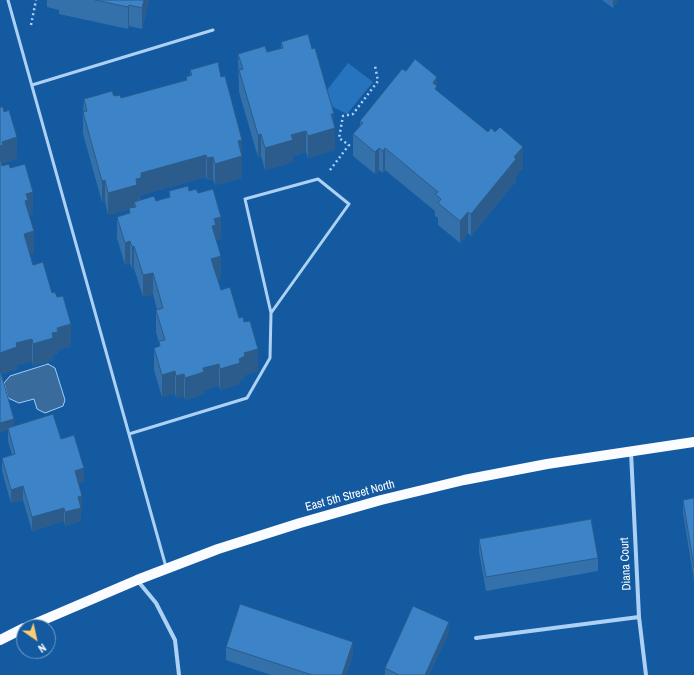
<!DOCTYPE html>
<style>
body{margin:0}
#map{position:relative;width:694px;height:675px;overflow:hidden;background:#145aa0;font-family:"Archivo Narrow",sans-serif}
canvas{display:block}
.north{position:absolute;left:16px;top:619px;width:40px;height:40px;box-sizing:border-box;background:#145aa0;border:1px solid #729cc6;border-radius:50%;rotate:146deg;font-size:11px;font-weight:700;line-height:16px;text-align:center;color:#fff}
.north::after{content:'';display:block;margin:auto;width:14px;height:18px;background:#ffcd70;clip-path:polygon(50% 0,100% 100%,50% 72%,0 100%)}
</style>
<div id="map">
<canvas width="694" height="675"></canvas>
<div class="north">N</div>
</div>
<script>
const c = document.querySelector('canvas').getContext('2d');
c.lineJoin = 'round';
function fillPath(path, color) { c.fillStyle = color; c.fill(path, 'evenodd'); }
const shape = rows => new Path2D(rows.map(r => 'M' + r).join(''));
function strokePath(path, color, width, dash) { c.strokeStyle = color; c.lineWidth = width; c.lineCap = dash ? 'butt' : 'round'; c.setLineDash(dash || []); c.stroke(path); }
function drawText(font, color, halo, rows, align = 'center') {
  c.font = font + ' "Archivo Narrow",sans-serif'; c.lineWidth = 3.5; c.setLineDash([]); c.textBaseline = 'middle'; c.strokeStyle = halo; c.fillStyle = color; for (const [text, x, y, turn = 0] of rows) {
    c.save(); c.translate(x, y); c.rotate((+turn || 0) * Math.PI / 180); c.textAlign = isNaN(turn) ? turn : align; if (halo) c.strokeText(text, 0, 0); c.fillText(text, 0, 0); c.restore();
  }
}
fillPath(shape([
 [348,63,373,82,347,114,327,104,324,94]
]), '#2774be');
const water = shape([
 [48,364,55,368,65,400,63,406,45,413,37,409,34,399,19,403,8,398,4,383,10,376,48,364]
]);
fillPath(water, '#396b9d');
strokePath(water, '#9fcdf7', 1);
strokePath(shape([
 [31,25,36,0],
 [330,170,349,145,339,138,343,116,353,114,378,81,375,66]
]), '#add1f4', 2.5, [2, 3]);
strokePath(shape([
 [8,0,166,567],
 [32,85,213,30],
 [129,434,247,398,270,358,271,313,349,204,318,179,245,199,271,313]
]), '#add1f4', 3);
strokePath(shape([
 [631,452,639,617,646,675],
 [137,580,156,603,175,640,179,675],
 [476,638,639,617]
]), '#add1f4', 4);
strokePath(shape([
 [27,627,137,580,218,549,300,523,381,500,464,480,547,464,694,442],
 [0,640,24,628]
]), '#fafcff', 10);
fillPath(shape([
 [47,0,149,0,142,29,129,26,128,29,59,14,59,10,47,7],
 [602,0,618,0,613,8],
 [281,42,334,125,335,150,308,158,306,152,293,156,293,162,265,170,261,156,258,157,239,92,238,54,267,52,281,48],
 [190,70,221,77,242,140,242,178,215,185,213,179,207,180,206,177,141,195,141,199,137,201,156,201,169,197,169,191,189,191,198,193,221,239,216,240,221,278,217,279,221,290,239,318,258,371,245,375,245,378,240,380,240,384,220,390,219,386,204,390,204,394,185,400,184,396,176,398,175,393,162,397,154,370,154,348,159,346,159,343,156,332,156,310,157,310,153,294,143,297,134,268,132,269,130,263,125,265,117,238,117,217,129,213,129,209,108,215,105,201,102,202,83,134,83,112,84,99,114,96,121,98,186,80,186,77,190,75],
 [406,71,437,86,437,91,523,168,516,176,516,181,471,236,468,233,460,243,438,225,438,218,435,216,435,211,385,170,383,173,379,170,375,174,353,156,353,134,360,126,360,121],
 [0,107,17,159,3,163,3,166,10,168,33,214,29,215,34,253,30,254,33,265,52,293,71,346,58,350,58,353,53,355,53,360,33,366,32,361,17,365,17,369,1,374,14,426,61,439,84,482,79,483,82,510,81,510,81,521,65,526,64,521,32,531,23,500,11,503,2,471,2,458,12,455,8,441,8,430,0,432],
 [694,498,694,580,683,513,683,500],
 [479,539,598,558,598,571,486,591,479,552],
 [449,632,429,675,385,675,385,668],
 [226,647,353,655,346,675,271,675,226,660]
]), '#3471ab');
fillPath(shape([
 [144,0,149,0,142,29,142,8],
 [613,0,618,0,613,8],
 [129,5,129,26,128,29,128,7],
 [437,77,437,87,437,86,437,108,433,83],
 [331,114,334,114,334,128,335,128,335,150,308,158,308,136],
 [306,131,306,152,293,156,293,162,265,170,265,148,291,135],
 [261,134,261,156,258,157,258,135],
 [17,137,17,159,3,163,3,167,0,168,0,146,2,142],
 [242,140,242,178,215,185,215,164,238,141],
 [523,147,523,168,516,176,516,181,471,236,471,214,514,157],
 [379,148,379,170,375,174,375,152],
 [385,148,385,170,383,173,383,151],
 [206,155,206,177,141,195,141,199,137,200,137,207,134,202,134,208,108,215,108,193,136,179,141,173],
 [213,157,213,179,207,180,207,158],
 [105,180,105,201,102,202,102,181],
 [33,192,33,214,28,215,25,201,26,194],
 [468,212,468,233,460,243,460,221],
 [221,217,221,239,216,240,212,226,214,219],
 [34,231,34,253,24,256,24,234],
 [130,241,130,263,125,265,125,243],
 [134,246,134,268,132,269,132,247],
 [221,256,221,278,211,280,211,259],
 [153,273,153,294,143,297,143,275],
 [71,324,71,346,58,350,58,353,53,355,53,360,33,366,33,344,57,328],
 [32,339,32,361,17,365,17,369,0,374,0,353,16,343],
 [258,349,258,371,245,375,245,378,240,380,240,384,220,390,220,369,239,359,244,353],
 [219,364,219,386,204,390,204,394,185,400,185,378,203,368],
 [175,371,175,393,162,397,162,375],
 [184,374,184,396,176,398,176,376],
 [14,419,14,428,8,428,8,430,0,432,0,423],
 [84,468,84,482,75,484,75,471],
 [23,486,23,500,11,503,11,490],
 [82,496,82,510,81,510,81,521,65,526,65,512,78,497],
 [64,508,64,521,32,531,32,517],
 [449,622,449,632,429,675,425,675],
 [353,642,353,655,346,675,342,675]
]), '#2b5c8b');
const building = shape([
 [95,0,144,0,142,8,129,5,128,7,95,0],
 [308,34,312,49,315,48,334,114,331,114,335,128,308,136,306,131,291,135,293,140,265,148,261,134,258,135,239,70,243,69,238,54,265,46,267,52,283,48,281,42,308,34],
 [415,59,437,77,433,83,437,86,435,89,488,132,491,128,495,132,500,127,523,147,514,157,516,159,471,214,468,212,460,221,438,203,441,199,435,194,438,192,385,148,383,151,379,148,375,152,353,134,363,123,360,121,402,69,406,71,415,59],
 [218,62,221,77,225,76,242,140,238,141,242,156,215,164,213,157,207,158,206,155,141,173,141,178,136,179,137,185,108,193,105,180,102,181,83,112,87,111,84,99,112,91,114,96,120,95,121,98,187,80,186,77,192,75,190,70,218,62],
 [0,107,3,107,4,112,9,110,17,137,2,142,3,145,0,146,0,107],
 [0,161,1,161,2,166,9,164,10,168,25,164,33,192,26,194,28,200,25,201,34,231,24,234,33,265,43,262,52,293,55,292,57,297,63,296,71,324,57,328,58,332,52,333,53,338,33,344,32,339,16,343,17,347,0,353,0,161],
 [188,186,189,191,196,189,198,193,213,189,221,217,214,219,216,225,212,226,221,256,211,259,221,290,230,287,239,318,243,317,244,322,250,321,258,349,244,353,245,356,239,359,240,363,220,369,219,364,203,368,204,372,185,378,184,374,176,376,175,371,162,375,154,348,160,346,159,341,165,340,156,310,163,308,153,273,143,275,134,246,132,247,130,241,125,243,117,217,130,213,129,208,136,207,134,202,154,196,156,201,170,197,169,191,188,186],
 [0,370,14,419,0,423,0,370],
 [53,414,61,439,74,435,84,468,75,471,82,496,78,497,81,508,65,512,64,508,32,517,23,486,11,490,2,458,15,454,8,428,53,414],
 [694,498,694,567,683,500,694,498],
 [591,519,598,558,486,577,479,539,591,519],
 [240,604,353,642,342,675,312,675,226,647,240,604],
 [413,606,449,622,425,675,399,675,385,668,413,606]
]);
fillPath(building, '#3d83c7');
strokePath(building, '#2b5c8b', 1);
drawText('12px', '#fff', '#145aa0', [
 ["East 5th Street North",350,496,-15],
 ["Diana Court",626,564,-93]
]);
</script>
